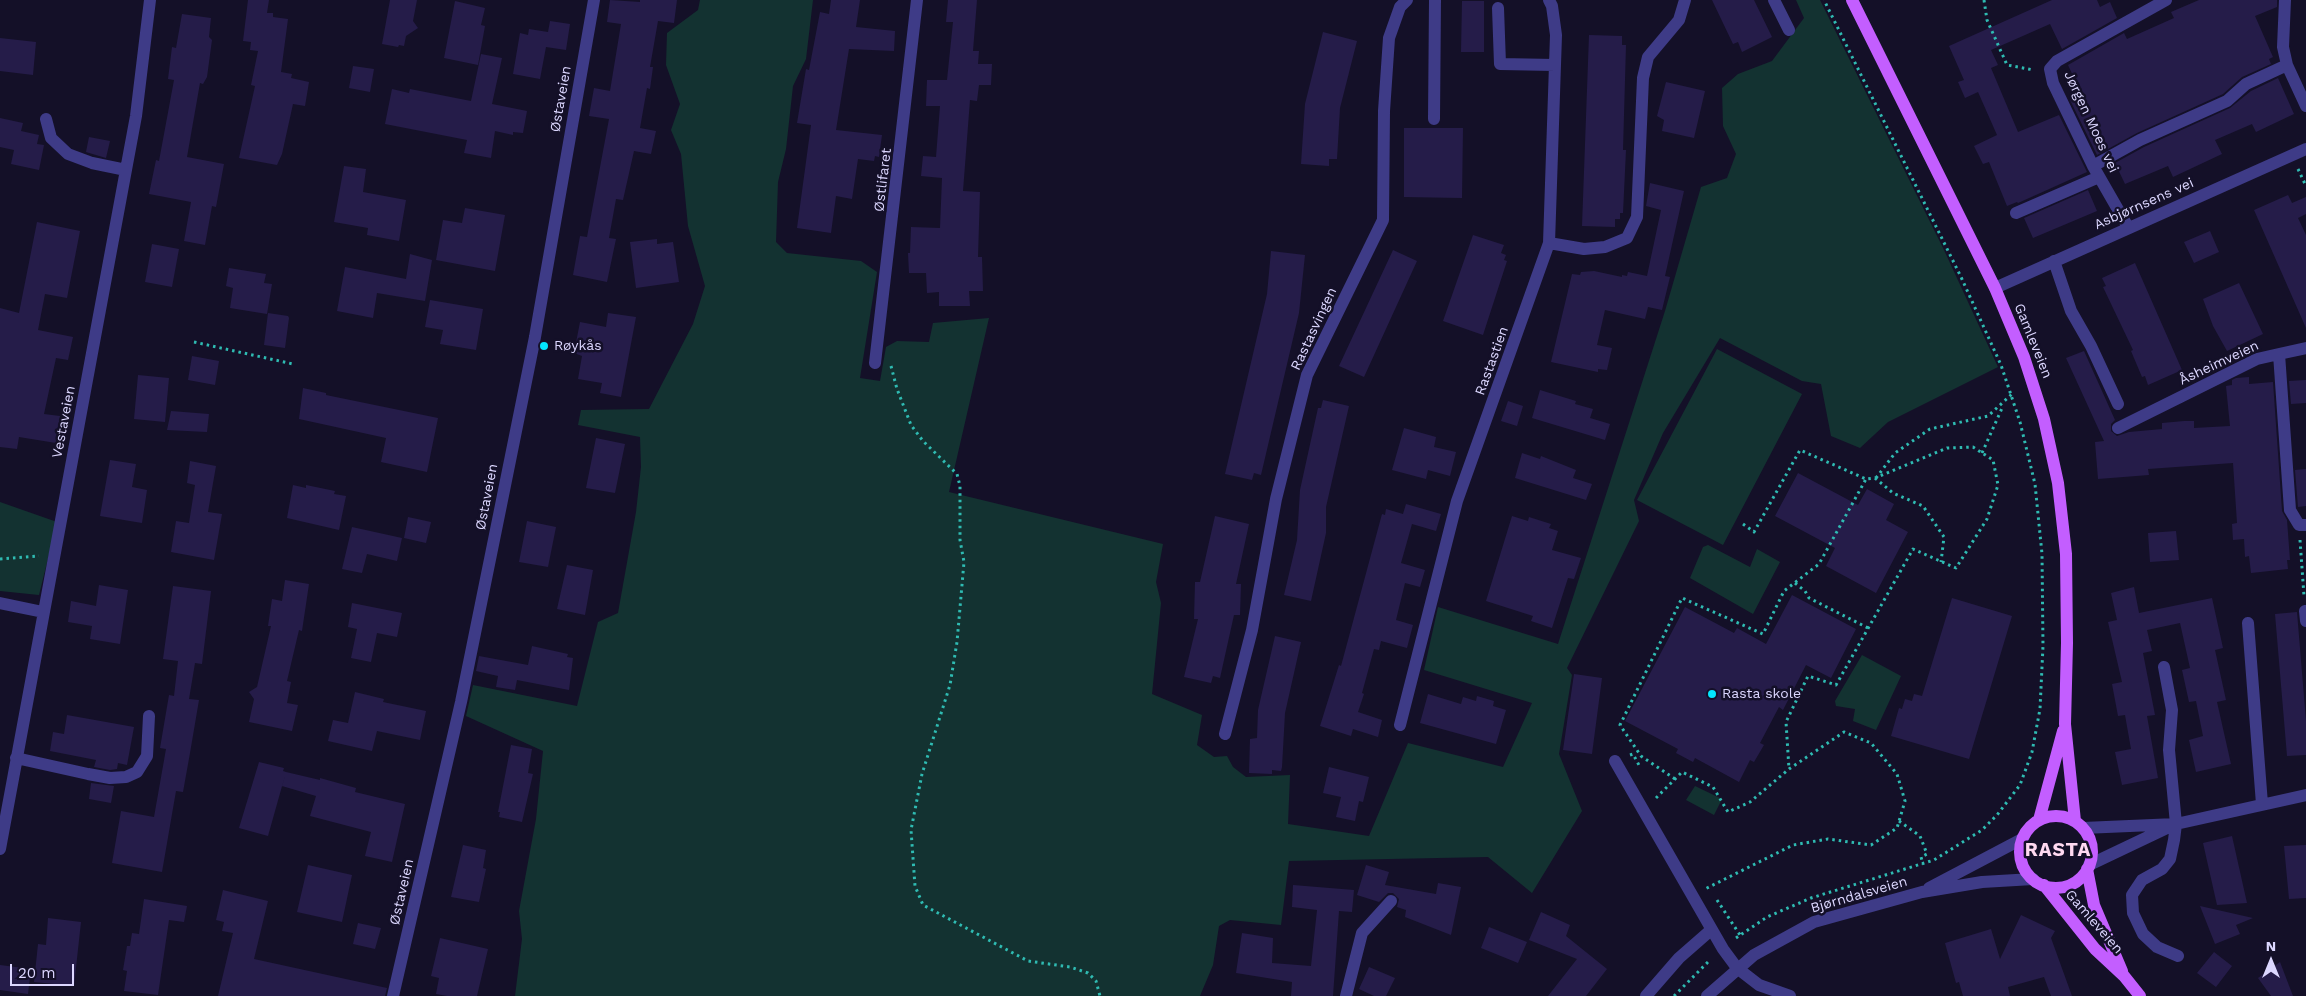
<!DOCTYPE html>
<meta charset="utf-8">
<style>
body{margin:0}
#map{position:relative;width:2306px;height:996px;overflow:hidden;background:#141028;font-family:"Work Sans",sans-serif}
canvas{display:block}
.north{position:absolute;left:2246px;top:936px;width:50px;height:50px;-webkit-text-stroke:4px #141028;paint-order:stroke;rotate:0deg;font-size:14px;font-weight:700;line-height:20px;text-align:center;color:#dcd7ff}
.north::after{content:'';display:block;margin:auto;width:18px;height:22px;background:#dcd7ff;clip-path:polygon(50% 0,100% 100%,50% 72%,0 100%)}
.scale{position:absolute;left:10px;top:964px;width:64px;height:22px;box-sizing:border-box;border:2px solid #dcd7ff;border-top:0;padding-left:6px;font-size:15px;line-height:18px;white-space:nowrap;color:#dcd7ff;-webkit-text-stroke:4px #141028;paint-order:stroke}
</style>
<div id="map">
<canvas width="2306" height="996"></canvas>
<div class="north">N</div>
<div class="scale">20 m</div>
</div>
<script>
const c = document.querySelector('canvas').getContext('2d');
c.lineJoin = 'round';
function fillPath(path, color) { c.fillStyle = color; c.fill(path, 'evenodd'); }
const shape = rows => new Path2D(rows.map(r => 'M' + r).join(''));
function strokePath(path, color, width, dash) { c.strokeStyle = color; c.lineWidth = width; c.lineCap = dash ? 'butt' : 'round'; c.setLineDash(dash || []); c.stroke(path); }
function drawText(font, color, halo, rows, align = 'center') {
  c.font = font + ' "Work Sans",sans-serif'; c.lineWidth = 5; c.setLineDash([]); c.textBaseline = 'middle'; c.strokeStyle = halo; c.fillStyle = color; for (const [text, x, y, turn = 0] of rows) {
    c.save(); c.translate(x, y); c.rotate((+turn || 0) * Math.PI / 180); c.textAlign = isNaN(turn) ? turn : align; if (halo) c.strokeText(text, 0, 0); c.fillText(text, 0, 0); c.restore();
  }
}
fillPath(shape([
 [700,0,813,0,806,59,793,86,786,149,778,182,776,242,787,253,861,261,877,272,860,378,880,381,886,347,897,341,929,342,933,323,989,318,949,492,1163,544,1156,582,1161,603,1152,694,1202,715,1197,745,1214,757,1227,756,1233,767,1246,777,1290,775,1288,824,1369,836,1408,743,1503,767,1532,703,1424,670,1438,607,1558,644,1665,311,1701,187,1727,178,1736,154,1723,126,1722,88,1738,74,1772,61,1804,18,1796,0,1820,0,1944,250,1998,367,1888,422,1860,448,1831,436,1821,384,1802,381,1720,338,1663,433,1634,500,1639,521,1567,668,1572,675,1559,754,1582,811,1532,893,1488,857,1289,861,1281,925,1230,920,1219,926,1213,965,1200,996,515,996,522,939,519,911,536,819,543,751,466,716,473,685,577,706,598,622,618,613,636,512,641,467,640,437,578,425,581,410,649,409,693,324,705,286,688,226,681,154,671,130,680,104,666,65,667,33,698,10],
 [1717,349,1802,394,1723,545,1637,500],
 [0,502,57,522,39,595,0,591],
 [1708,545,1750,567,1757,549,1780,562,1753,614,1690,578,1703,547],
 [1862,655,1901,676,1876,730,1853,721,1855,709,1836,706,1835,701],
 [1695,786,1722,799,1714,815,1686,800]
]), '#133231');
fillPath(shape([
 [248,0,269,0,267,13,273,13,273,17,288,19,281,72,292,74,291,78,309,82,305,106,293,104,282,154,277,165,239,158,255,86,251,85,258,51,250,50,251,42,243,41],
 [390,0,417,0,413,21,418,28,406,36,404,46,399,45,398,47,382,44],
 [610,0,640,2,640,0,677,0,674,23,658,21,650,67,653,67,650,89,647,88,640,128,656,131,651,154,634,151,623,200,616,199,609,238,616,239,607,282,573,275,580,236,587,237,609,119,589,116,594,88,610,91,621,24,607,22],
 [831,0,860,0,856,27,895,31,894,51,849,49,836,130,882,135,879,157,875,156,874,161,858,159,852,199,836,196,831,233,797,228,811,125,797,123,806,69,809,70,820,12,829,14],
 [948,0,977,0,973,51,979,51,978,64,992,64,991,85,979,85,977,101,970,100,963,191,980,192,978,257,982,257,983,291,969,291,970,306,939,306,939,292,927,293,926,273,909,273,908,253,910,253,911,227,940,228,942,178,921,176,923,156,936,157,940,106,926,106,927,80,947,80,953,22,946,22],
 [1712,0,1754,0,1772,37,1742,52,1738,42,1733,44],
 [2052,0,2097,0,2100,7,2110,2,2117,18,2062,49,2050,24,1991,50,1998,65,1991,68,2018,132,2059,115,2087,172,2018,203,2017,202,2007,206,1989,162,1983,164,1974,146,1997,135,1978,92,1965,98,1958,82,1964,80,1949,46],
 [2199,0,2277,0,2277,7,2255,16,2273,57,2269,59,2271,64,2242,77,2223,94,2137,133,2097,155,2070,100,2082,95,2068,65,2124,33,2127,39,2174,18,2171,12],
 [455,1,485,8,481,25,485,26,478,65,444,58],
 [1462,1,1484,1,1484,52,1461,52],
 [182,14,211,18,209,37,212,40,207,77,203,84,200,83,187,157,224,164,216,207,212,206,205,245,184,241,191,202,149,194,156,160,159,161,174,80,168,79,172,47,176,48],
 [550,21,570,24,566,50,546,47,540,79,513,74,520,33,528,35,529,29,548,32],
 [1323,32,1357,41,1340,108,1337,159,1329,159,1329,166,1301,164,1305,104],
 [1589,35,1622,36,1622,45,1626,45,1623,150,1626,150,1623,213,1620,213,1620,219,1615,219,1615,227,1582,226],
 [0,38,36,42,33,75,0,71],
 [481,54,502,58,492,104,527,111,523,133,513,132,513,135,495,131,491,158,464,153,467,140,385,124,392,89,409,93,410,89,471,101],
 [353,66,374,69,370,92,349,88],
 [2278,78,2294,114,2256,132,2252,124,2215,140,2222,154,2173,177,2168,166,2125,184,2115,163,2144,147,2230,108,2251,91],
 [1666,82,1705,91,1694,138,1662,131,1664,120,1657,116],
 [0,118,23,123,21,131,39,135,37,144,44,145,39,170,11,164,14,150,0,147],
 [1404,128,1463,128,1462,198,1404,197],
 [89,137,110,141,106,158,86,152],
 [344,166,366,169,363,192,406,200,399,241,367,235,368,228,334,222],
 [1650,183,1684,191,1665,276,1670,277,1662,310,1648,307,1645,319,1605,310,1597,345,1612,348,1607,370,1598,369,1598,372,1551,362,1572,274,1580,275,1581,272,1594,271,1622,277,1622,275,1627,276,1628,272,1647,276,1661,210,1646,206],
 [2088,190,2097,211,2033,238,2024,218],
 [2288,195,2292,203,2306,197,2306,214,2298,218,2306,235,2306,328,2254,210],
 [465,208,505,215,495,271,436,260,443,220,462,223],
 [37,222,80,231,67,298,45,294,38,330,73,337,68,360,56,358,44,414,60,416,56,443,19,437,17,449,0,447,0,308,19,313],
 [2210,231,2219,252,2194,263,2184,242],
 [1473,235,1504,245,1501,253,1506,255,1504,260,1507,261,1483,335,1443,321],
 [657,239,657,244,673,242,679,282,636,288,630,242],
 [152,244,179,249,172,287,145,282],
 [1393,250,1417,261,1364,377,1339,366],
 [1271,251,1305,255,1299,313,1261,475,1254,473,1252,480,1225,474,1267,294],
 [410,254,432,260,425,301,377,293,373,318,337,311,345,267,406,279],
 [2135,263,2182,370,2148,385,2145,376,2142,377,2131,351,2133,350,2103,287,2106,286,2102,278],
 [229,268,266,274,264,283,272,284,267,314,230,308,233,288,226,286],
 [2239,283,2263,334,2227,351,2213,326,2203,299],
 [430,300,483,309,476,350,440,344,443,330,425,327],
 [268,313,288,316,289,318,285,348,264,345],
 [608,313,636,317,621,397,600,393,602,383,578,379,582,356,574,353,580,322,606,327],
 [2084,351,2115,420,2111,424,2111,431,2117,436,2129,432,2162,429,2162,423,2184,421,2194,421,2194,428,2230,426,2226,386,2232,385,2232,380,2236,378,2249,377,2249,384,2273,382,2282,511,2287,520,2290,560,2287,560,2288,569,2251,573,2249,556,2245,557,2244,539,2233,540,2232,524,2237,523,2233,463,2148,469,2149,475,2098,479,2095,442,2104,441,2066,358],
 [192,356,219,361,215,385,188,380],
 [138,375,169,378,165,422,134,419],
 [2306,380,2306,403,2291,404,2289,381],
 [303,388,326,393,326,395,438,418,427,472,381,462,386,438,299,419],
 [1540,390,1576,401,1575,404,1593,409,1590,418,1610,424,1605,440,1532,418],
 [1323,400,1349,406,1326,507,1326,533,1311,601,1284,595,1297,540,1300,490,1318,408,1321,408],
 [1508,401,1523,406,1517,426,1501,421],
 [171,411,209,414,207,432,167,430],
 [1404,428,1436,437,1434,447,1456,452,1450,476,1428,470,1426,479,1392,470],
 [596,438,625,444,615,493,586,488],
 [1522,453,1540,459,1541,456,1576,470,1573,478,1592,484,1586,500,1515,478],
 [110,460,136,464,132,487,147,490,142,523,100,516],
 [190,461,216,466,208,512,222,514,214,560,171,552,176,521,189,523,195,485,187,483],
 [2306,469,2306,506,2298,507,2295,470],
 [1798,473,1858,505,1867,489,1894,504,1886,520,1908,532,1876,593,1826,566,1835,548,1775,516],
 [293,485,306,488,306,485,335,491,334,494,346,496,339,530,287,518],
 [1406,504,1441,514,1436,531,1412,524,1401,563,1425,570,1420,587,1405,583,1396,620,1413,625,1407,648,1381,641,1379,650,1374,649,1362,693,1364,694,1358,712,1382,720,1378,737,1353,729,1351,736,1320,726,1339,665,1341,666,1382,514,1385,515,1386,509,1403,514],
 [1215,516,1249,524,1236,584,1241,584,1240,615,1234,615,1220,678,1213,676,1211,683,1184,677,1198,619,1194,619,1195,582,1200,582],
 [1512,516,1528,521,1529,517,1551,524,1549,528,1558,531,1552,550,1581,558,1574,579,1568,578,1552,628,1531,621,1533,616,1486,601],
 [408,517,431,522,426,543,404,538],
 [527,521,556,527,548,567,519,562],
 [352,527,402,538,397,561,367,554,362,573,342,569],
 [2176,531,2179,560,2150,562,2148,533],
 [567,565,593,570,585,615,557,609],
 [285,580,309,584,302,631,299,630,287,681,291,682,287,703,298,705,292,731,249,722,254,699,249,692,257,687,271,626,268,626,272,599,282,601],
 [99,585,128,590,120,644,90,639,92,626,68,622,71,601,96,606],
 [173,586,211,591,202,664,195,663,189,699,199,700,190,753,183,792,176,791,162,872,112,863,121,811,154,817,166,749,160,748,169,695,174,696,178,661,163,659],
 [2134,587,2139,613,2212,598,2223,648,2215,650,2226,700,2217,702,2231,764,2196,772,2189,740,2203,736,2196,701,2189,702,2182,670,2190,668,2180,623,2147,630,2152,651,2143,653,2155,715,2147,716,2158,778,2122,785,2115,752,2131,749,2125,715,2118,716,2112,684,2122,682,2108,622,2117,620,2111,593],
 [1792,595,1856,629,1831,678,1806,665,1783,710,1779,707,1760,743,1764,745,1754,762,1750,760,1739,782,1695,758,1693,762,1676,753,1678,749,1625,721,1685,607,1734,633,1737,628,1766,644],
 [1952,598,2012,616,1969,759,1891,736,1899,708,1902,709,1905,699,1912,701,1914,694,1922,696],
 [352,603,402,613,397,637,377,633,371,662,351,658,357,629,348,627],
 [2297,612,2306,721,2306,755,2287,756,2275,614],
 [1275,636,1301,642,1285,713,1282,767,1281,771,1272,770,1272,774,1249,773,1250,739,1257,738,1258,710],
 [532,646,568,654,567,657,573,658,569,690,517,680,515,690,496,687,498,676,476,671,479,656,528,665],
 [1574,674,1602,678,1592,754,1563,750],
 [355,692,384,699,383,702,426,711,420,740,377,731,372,751,328,741,333,720,348,723],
 [1428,694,1461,704,1463,697,1476,701,1477,696,1494,701,1493,706,1506,710,1496,744,1420,723],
 [67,715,134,727,127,765,118,763,117,769,110,770,94,767,96,760,50,751,53,732,64,734],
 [511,745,532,749,528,773,533,774,522,822,499,817,500,812,498,812],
 [259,762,284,768,283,771,286,772,268,836,239,828],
 [1329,767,1369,777,1363,802,1359,801,1355,821,1336,817,1341,797,1323,793],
 [286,772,320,780,320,778,356,788,355,792,405,804,392,862,365,856,371,832,310,816,316,796,282,786],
 [91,783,114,786,111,803,89,799],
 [2232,836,2247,903,2217,905,2203,843],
 [463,845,486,850,483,868,486,869,479,902,451,897],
 [2306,845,2306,898,2289,899,2284,846],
 [308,865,352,875,342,922,297,912],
 [1366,865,1389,872,1385,885,1436,894,1438,883,1461,887,1451,935,1405,917,1406,910,1397,907,1399,899,1393,893,1388,893,1379,902,1357,895],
 [1293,885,1354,890,1352,912,1339,911,1333,996,1291,996,1292,982,1236,973,1242,933,1273,938,1272,963,1311,966,1317,910,1292,907],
 [223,890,268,901,254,959,387,988,385,996,218,996,233,933,222,931,224,922,216,920],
 [144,899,187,906,184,922,169,920,158,995,124,991,127,971,123,970,127,946,130,946,132,933,139,934],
 [2200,906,2253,918,2236,925,2240,934,2215,944],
 [1541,912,1570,925,1566,936,1607,969,1586,996,1548,996,1577,959,1529,940],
 [2021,915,2055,931,2051,938,2072,996,2051,996,2044,977,2008,987,2010,996,1963,996,1959,982,1956,983,1945,943,1991,929,2000,959],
 [48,918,81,922,74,986,34,982,38,944,46,945],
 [358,923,381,928,375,949,353,944],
 [1489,927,1527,942,1518,963,1481,948],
 [440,938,488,949,477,996,447,996,436,994,439,978,431,976],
 [2214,952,2232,966,2216,987,2197,973],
 [2280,962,2293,996,2271,996,2258,978],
 [0,965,31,969,28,994,0,990],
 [1369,967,1395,978,1386,996,1374,996,1359,989]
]), '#251c49');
strokePath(shape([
 [1984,0,1987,20,2007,65,2034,70],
 [2298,169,2306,186],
 [194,342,293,364],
 [891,366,897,389,911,425,923,441,957,474,960,486,960,540,964,562,957,642,950,685,922,774,911,830,915,886,923,905,1028,961,1070,967,1088,973,1096,981,1100,996],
 [1982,453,2003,406],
 [1875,478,1893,493,1923,506,1944,537,1941,562],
 [1876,478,1895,453,1930,429,1988,416,2012,394],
 [1743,524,1754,532,1800,450,1866,479,1875,478,1947,448,1973,447,1993,460,1998,485,1987,519,1956,568,1913,549,1836,685,1808,676,1786,722,1789,769],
 [2300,540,2304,596],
 [0,559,39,556],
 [1795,583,1805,591,1809,598,1868,628],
 [1630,755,1633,754,1640,767],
 [1675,779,1641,756,1620,725,1682,598,1763,634,1784,591,1819,564,1866,479],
 [1656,798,1682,772,1713,787,1728,812,1750,802,1789,769,1844,732,1871,743,1897,774,1905,801,1897,828,1871,845,1828,839,1793,845,1705,889],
 [1899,821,1920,836,1927,854,1921,857,1923,864],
 [1717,900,1740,935],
 [1736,938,1767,917,1811,898,1934,860,1982,830,1997,815,2020,785,2032,752,2040,709,2043,646,2042,554,2035,484,2020,422,2001,365,1961,277,1824,0],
 [1674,996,1710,960]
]), '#2fbbb2', 3, [2.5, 4]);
strokePath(shape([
 [1774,0,1789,30],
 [2285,0,2283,47,2287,65,2306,106],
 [1498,8,1500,64,1555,65],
 [46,119,51,138,68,154,92,163,126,170],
 [1434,119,1435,0],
 [2093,166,2140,140,2227,101,2246,84,2287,65],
 [2016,213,2099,177],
 [2128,227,2093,166,2053,83,2050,69,2057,61,2166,0],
 [1549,243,1584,249,1605,247,1627,238,1637,217,1643,78,1648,57,1679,20,1685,0],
 [2054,261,2071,311,2091,346,2118,404],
 [1995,288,2306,149],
 [2279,354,2306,348],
 [875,363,917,0],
 [2118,428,2257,359,2279,354,2290,510,2299,525,2306,525],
 [0,603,43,612],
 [2305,611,2306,621],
 [2248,623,2262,804],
 [2164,667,2172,710,2169,750,2176,824,2174,840,2170,859,2162,869,2142,880,2132,895,2133,913,2143,934,2157,947,2178,956],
 [1400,725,1457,501,1549,243,1556,35,1552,6,1549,0],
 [1225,734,1252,630,1276,499,1307,375,1383,220,1384,111,1389,38,1400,7,1407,0],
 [16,758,88,774,110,778,126,777,137,772,147,756,149,716],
 [1615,761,1723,949,1737,968,1759,985,1790,996],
 [2083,828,2176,824,2306,795],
 [0,849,136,116,150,0],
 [2089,865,2171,826],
 [1929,888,2022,839],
 [393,996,461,702,499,515,535,337,594,0],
 [1346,996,1362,933,1391,901],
 [1646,996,1679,958,1711,930],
 [1707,996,1754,955,1814,922,1922,892,1982,882,2033,879]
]), '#3e3b87', 12);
strokePath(shape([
 [1852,0,1995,288,2024,357,2044,419,2058,483,2066,554,2067,643,2065,724,2075,821],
 '2020 852a36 36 0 1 1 72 0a36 36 0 1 1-72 0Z',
 [2039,820,2063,731],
 [2087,869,2094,905,2122,971],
 [2044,885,2095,949,2124,976,2140,996]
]), '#c35eff', 12);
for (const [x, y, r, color] of [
 [544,346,5,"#03e6ff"],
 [1712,694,5,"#03e6ff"]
]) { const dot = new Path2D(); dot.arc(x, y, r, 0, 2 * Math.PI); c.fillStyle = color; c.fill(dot); strokePath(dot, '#141028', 2); }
drawText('14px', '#dcd7ff', '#141028', [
 ["Østaveien",561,99,-80],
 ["Jørgen Moes vei",2091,122,65],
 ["Østlifaret",883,180,-83],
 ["Asbjørnsens vei",2144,204,-24],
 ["Rastasvingen",1314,329,-65],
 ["Gamleveien",2033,341,68],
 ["Rastastien",1492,361,-70],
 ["Åsheimveien",2219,363,-25],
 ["Vestaveien",64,422,-79],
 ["Østaveien",487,497,-79],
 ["Østaveien",402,892,-77],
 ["Bjørndalsveien",1859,895,-16],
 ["Gamleveien",2094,922,49]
]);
drawText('14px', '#dcd7ff', '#141028', [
 ["Røykås",554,346],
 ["Rasta skole",1722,694]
], 'left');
c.letterSpacing = '1px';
drawText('bold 19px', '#ffd9f1', '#141028', [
 ["RASTA",2058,850]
]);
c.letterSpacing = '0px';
</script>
